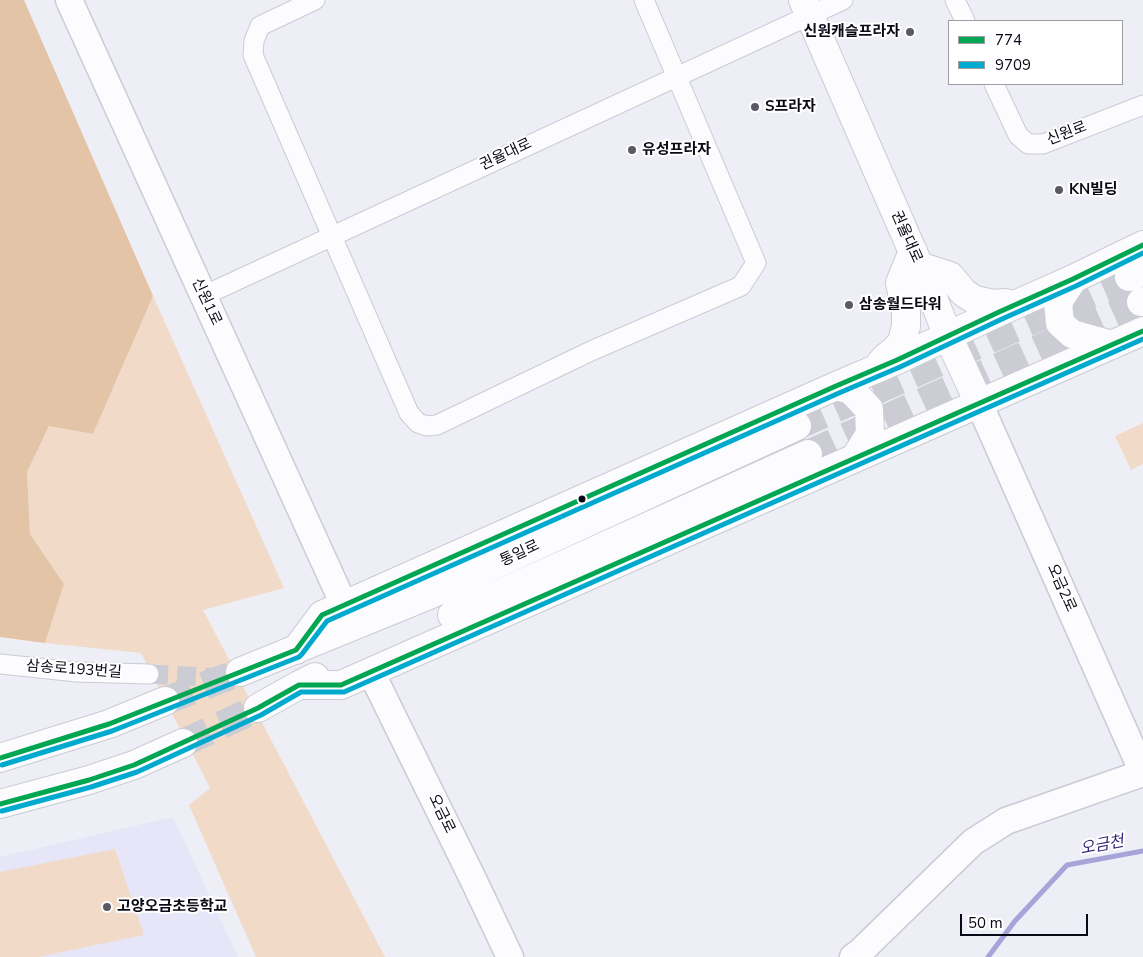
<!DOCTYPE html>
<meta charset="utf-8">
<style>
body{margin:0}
#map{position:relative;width:1143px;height:957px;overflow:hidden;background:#eeeef6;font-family:"Nunito Sans",sans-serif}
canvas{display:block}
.legend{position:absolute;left:948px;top:20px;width:175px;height:65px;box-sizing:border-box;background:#fff;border:1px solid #9d9da2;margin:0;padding:6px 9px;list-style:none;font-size:15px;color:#0a0a16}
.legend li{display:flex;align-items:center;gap:10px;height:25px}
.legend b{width:25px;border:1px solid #9d9da2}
.scale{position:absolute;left:960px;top:914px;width:128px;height:22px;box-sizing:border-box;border:2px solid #0a0a16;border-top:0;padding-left:6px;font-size:15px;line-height:18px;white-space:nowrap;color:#0a0a16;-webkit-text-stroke:4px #fff;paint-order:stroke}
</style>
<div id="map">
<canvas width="1143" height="957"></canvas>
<ul class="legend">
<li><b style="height:6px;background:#00a651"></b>774</li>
<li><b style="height:6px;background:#00a9ce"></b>9709</li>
</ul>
<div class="scale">50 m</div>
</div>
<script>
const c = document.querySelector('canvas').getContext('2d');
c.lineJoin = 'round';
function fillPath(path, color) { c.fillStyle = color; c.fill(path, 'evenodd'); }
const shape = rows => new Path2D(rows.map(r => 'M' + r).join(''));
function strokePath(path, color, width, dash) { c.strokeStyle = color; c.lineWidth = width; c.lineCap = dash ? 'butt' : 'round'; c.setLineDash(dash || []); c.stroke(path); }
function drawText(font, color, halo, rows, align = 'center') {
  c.font = font + ' "Nunito Sans","Noto Sans KR",sans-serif'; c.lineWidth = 4; c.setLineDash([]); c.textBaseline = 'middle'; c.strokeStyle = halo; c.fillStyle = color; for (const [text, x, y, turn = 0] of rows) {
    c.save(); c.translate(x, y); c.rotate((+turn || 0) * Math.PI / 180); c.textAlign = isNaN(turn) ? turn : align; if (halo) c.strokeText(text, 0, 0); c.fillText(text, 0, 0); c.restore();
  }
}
fillPath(shape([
 [173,817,238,957,0,957,0,857]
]), '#e6e6f8');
fillPath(shape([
 [153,296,284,588,203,610,385,957,256,957,189,805,210,788,141,653,45,643,64,584,30,534,27,472,49,426,93,434],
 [1143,423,1143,464,1131,470,1115,436],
 [115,849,144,935,38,957,0,957,0,872]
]), '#f1dbc8');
fillPath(shape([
 [0,0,24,0,153,296,93,434,49,426,27,472,30,534,64,584,45,643,0,637]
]), '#e3c4a6');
strokePath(shape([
 [988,957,1015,921,1067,865,1143,851]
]), '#a6a4d8', 5);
strokePath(shape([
 [149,674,225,678]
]), '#ccccd4', 19, [19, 9]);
strokePath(shape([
 [797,426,1129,277],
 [808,454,1141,302],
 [165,701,240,672],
 [183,743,258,708]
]), '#ccccd4', 28, [28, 14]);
const street = shape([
 [315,0,260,26,254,41,253,55,409,413,418,423,427,426,437,425,591,351,741,286,756,263,644,0],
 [955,0,965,21],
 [994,84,1018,135,1028,144,1043,144,1143,105],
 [203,296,843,0],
 [0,664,77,672,149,674]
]);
const secondary = shape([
 [69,0,344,605],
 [979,403,1143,773],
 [371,672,472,877,510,957],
 [853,957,860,952,973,842,1006,821,1143,773]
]);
const primary = shape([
 [803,0,933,298,948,336,979,403],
 [919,266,950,276,964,293,975,300,993,304,1005,303,1013,305],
 [1129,277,1143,271],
 [1073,279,1058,302,1060,323,1072,334,1112,345],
 [1141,302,1143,301],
 [880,364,885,358,895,350,902,342,906,326,906,312,900,283,913,251],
 [836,386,851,390,869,409,870,434,855,458],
 [452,615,808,454],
 [296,650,322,615,836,386,897,360,999,312,1073,279,1143,245],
 [240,672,429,595,797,426],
 [299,685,341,685,1143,331],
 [258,708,299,685,315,677],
 [0,758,109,724,165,701],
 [0,804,89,780,134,765,183,743]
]);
strokePath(street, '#cacbd5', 21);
strokePath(secondary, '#cacbd5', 29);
strokePath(primary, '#cacbd5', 30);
strokePath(street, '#fcfcfe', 19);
strokePath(secondary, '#fcfcfe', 26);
strokePath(primary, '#fcfcfe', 28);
strokePath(shape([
 [0,758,109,724,296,650,322,615,836,386,897,360,999,312,1073,279,1143,245],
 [0,804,89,780,134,765,258,708,299,685,341,685,1143,331]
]), '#00a651', 5);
strokePath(shape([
 [2,765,112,731,299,657,302,654,327,621,839,393,900,367,1002,319,1076,286,1143,253],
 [2,811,91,787,137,772,261,715,301,692,344,692,1143,339]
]), '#00a9ce', 5);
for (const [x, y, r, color] of [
 [910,32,5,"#5a5a64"],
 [755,107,5,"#5a5a64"],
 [632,150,5,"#5a5a64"],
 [1059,190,5,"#5a5a64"],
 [849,305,5,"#5a5a64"],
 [582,499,4.5,"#0a0a16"],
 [107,907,5,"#5a5a64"]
]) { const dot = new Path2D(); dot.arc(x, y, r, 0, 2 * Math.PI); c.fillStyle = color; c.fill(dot); strokePath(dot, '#fff', 2); }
drawText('bold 15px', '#0a0a16', '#fff', [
 ["신원캐슬프라자",900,32,"right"],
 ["S프라자",765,107],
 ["유성프라자",642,150],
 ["KN빌딩",1069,190],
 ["삼송월드타워",859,305],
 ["고양오금초등학교",117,907]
], 'left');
drawText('15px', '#0a0a16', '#fff', [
 ["신원로",1067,134,-21],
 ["권율대로",506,155,-25],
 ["권율대로",906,237,66],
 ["신원1로",206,302,65],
 ["통일로",520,554,-25],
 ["오금2로",1061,588,66],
 ["삼송로193번길",74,670,4],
 ["오금로",441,814,64]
]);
drawText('italic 16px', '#332678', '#fff', [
 ["오금천",1102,846,-11]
]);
</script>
